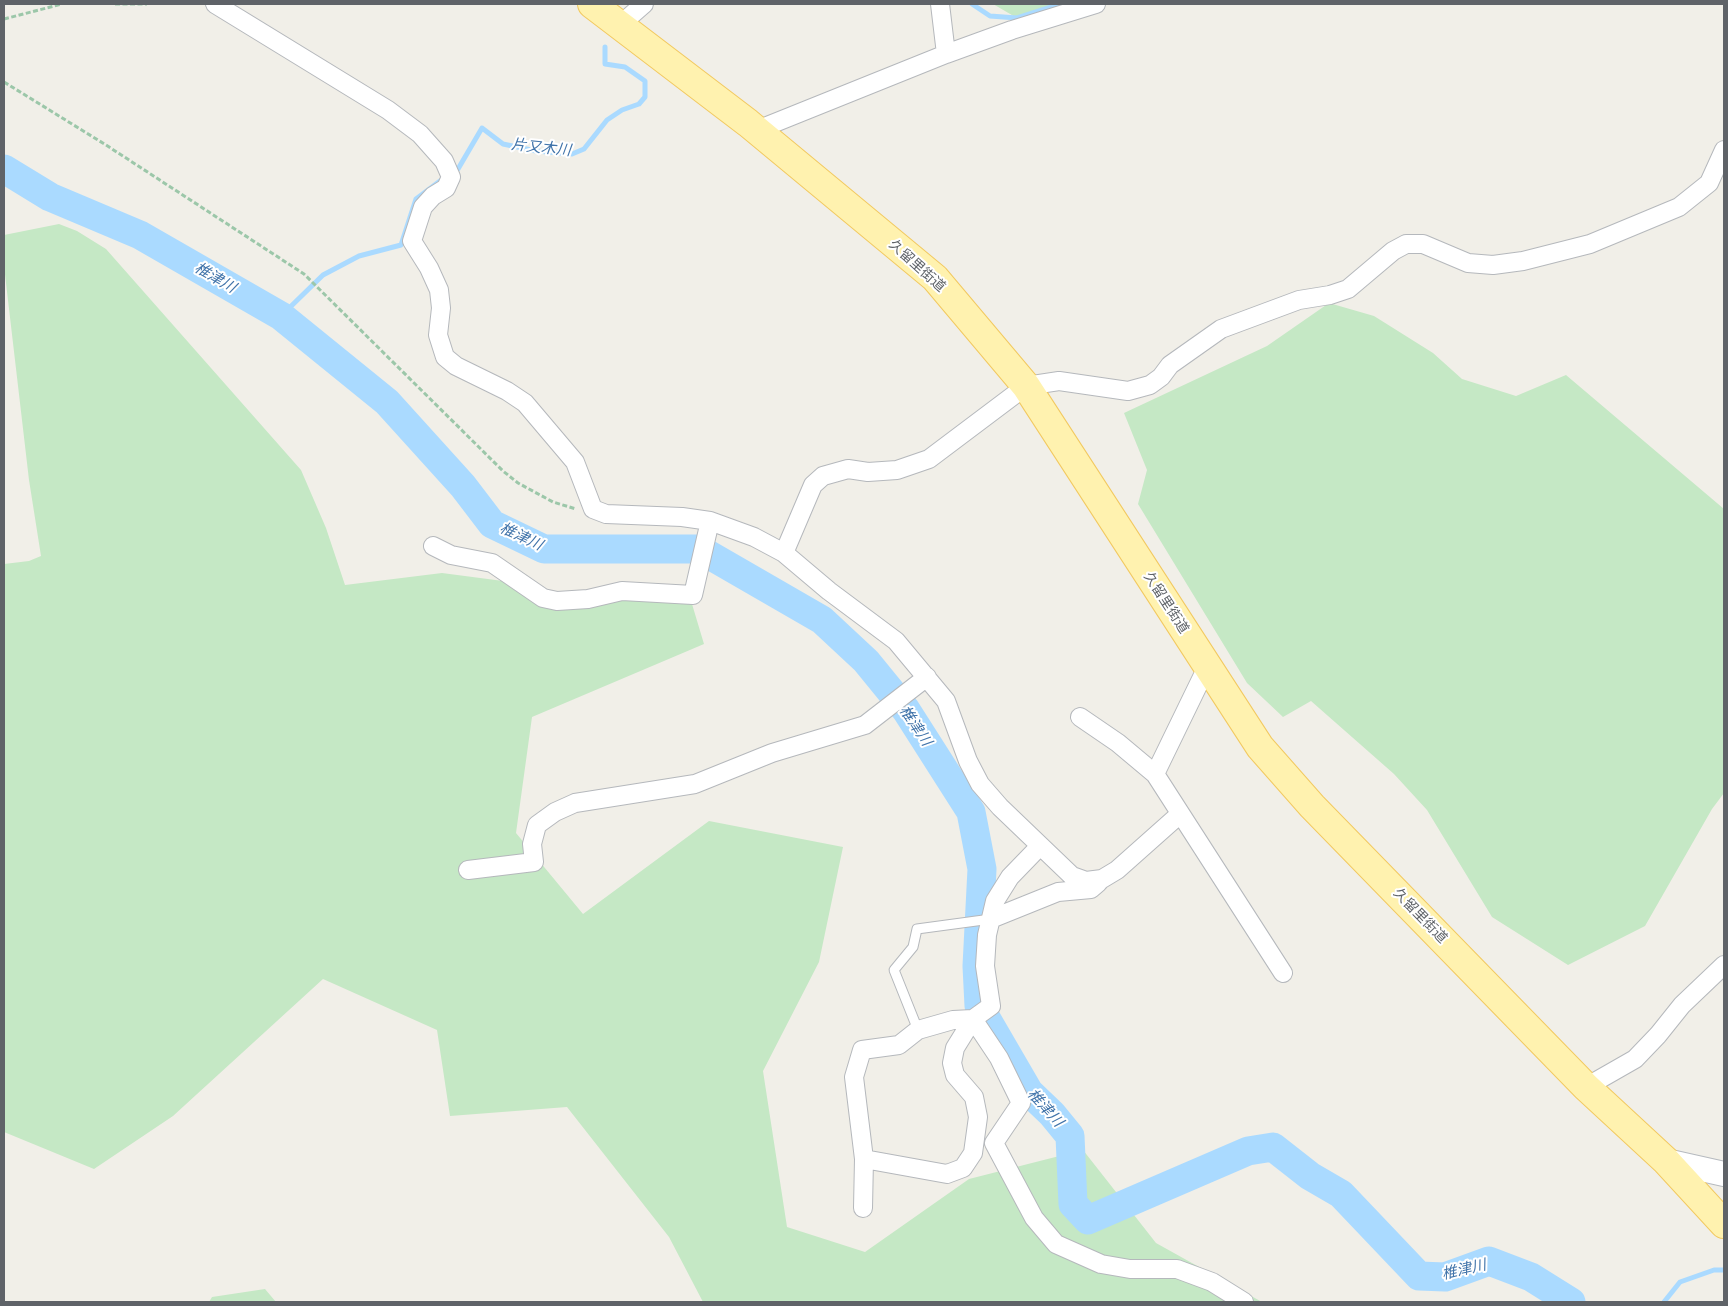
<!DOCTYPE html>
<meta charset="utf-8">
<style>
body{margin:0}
#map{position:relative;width:1728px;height:1306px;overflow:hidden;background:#f1efe8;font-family:"Open Sans",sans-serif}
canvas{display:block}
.frame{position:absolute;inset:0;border:5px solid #5f6368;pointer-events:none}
</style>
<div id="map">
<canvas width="1728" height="1306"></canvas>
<div class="frame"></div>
</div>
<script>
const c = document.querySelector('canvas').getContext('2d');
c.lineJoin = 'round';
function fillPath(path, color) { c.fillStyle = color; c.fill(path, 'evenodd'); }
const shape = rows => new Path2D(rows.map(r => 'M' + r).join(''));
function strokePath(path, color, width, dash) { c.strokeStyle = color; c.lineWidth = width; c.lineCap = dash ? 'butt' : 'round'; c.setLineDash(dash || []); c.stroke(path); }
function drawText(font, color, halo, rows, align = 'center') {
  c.font = font + ' "Open Sans","Noto Sans JP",sans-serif'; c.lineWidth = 4; c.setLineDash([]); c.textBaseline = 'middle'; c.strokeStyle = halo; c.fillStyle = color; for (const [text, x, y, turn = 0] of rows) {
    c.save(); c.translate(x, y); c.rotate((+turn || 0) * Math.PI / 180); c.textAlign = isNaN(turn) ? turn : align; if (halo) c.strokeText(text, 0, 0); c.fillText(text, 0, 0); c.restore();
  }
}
fillPath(shape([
 [993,4,1061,4,1017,18],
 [59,224,77,231,106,249,301,470,326,528,345,585,442,573,503,581,539,606,631,595,692,604,704,644,532,717,516,833,583,914,709,821,843,847,819,962,763,1071,787,1227,865,1252,969,1179,1083,1150,1156,1243,1262,1302,703,1302,669,1237,567,1107,450,1116,437,1030,323,979,173,1116,94,1169,4,1132,4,564,29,561,41,556,29,480,4,266,4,235],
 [1329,303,1374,316,1433,353,1462,379,1516,396,1566,375,1724,509,1724,793,1712,809,1645,926,1568,965,1492,917,1427,810,1394,774,1311,701,1283,717,1247,683,1138,504,1147,470,1124,413,1267,346],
 [265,1289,276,1302,209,1302,212,1297]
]), '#c5e8c5');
strokePath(shape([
 [972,4,990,16,1017,18,1061,4],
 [453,172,458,169,482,128,503,144,536,151,572,154,584,149,607,120,622,110,639,104,645,97,645,81,625,67,605,64,605,47],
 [281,316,323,275,359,256,401,245,416,199,444,178],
 [1664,1302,1680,1282,1714,1270,1724,1270]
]), '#aadaff', 5);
strokePath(shape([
 [4,169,50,197,140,235,281,316,387,402,463,486,492,524,544,549,699,549,822,620,866,661,906,710,971,812,982,869,977,966,979,1006,1029,1092,1052,1114,1070,1136,1073,1204,1088,1220,1248,1151,1273,1147,1310,1176,1341,1194,1419,1276,1445,1277,1489,1261,1531,1277,1571,1302]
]), '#aadaff', 29);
const service = shape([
 [918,1030,894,970,913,947,917,929,991,919]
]);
const minor = shape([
 [215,4,388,110,420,134,444,161,451,177,446,188,433,196,423,207,412,241,429,268,439,290,441,308,438,335,445,357,456,366,507,391,525,403,575,462,593,509,606,514,682,517,710,521,754,537,784,553,829,591,896,641,946,701,968,761,980,784,1000,807,1072,876,1086,881,1102,879,1117,870,1180,814],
 [940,4,946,54],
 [620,25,644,4],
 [757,130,946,54,1012,30,1096,4],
 [433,546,451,555,492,563,543,598,557,601,588,599,622,591,693,595,710,521],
 [784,553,813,485,823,476,848,469,868,472,897,470,929,459,1026,386,1059,381,1128,391,1150,385,1161,377,1170,365,1221,329,1299,300,1330,295,1348,289,1393,251,1406,244,1423,244,1468,263,1493,265,1523,261,1590,244,1679,207,1709,183,1724,150],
 [1080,717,1118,743,1155,774,1283,973],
 [1155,774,1207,667],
 [468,870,534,862,532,844,537,825,555,812,575,803,695,784,772,753,865,725,927,677],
 [991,919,1058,892,1091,889,1098,883],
 [1586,1087,1635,1059,1658,1035,1682,1005,1724,965],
 [864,1159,947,1174,963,1168,973,1153,978,1117,974,1097,955,1075,952,1063,955,1048,973,1019,991,1006,985,966,987,935,995,901,1010,877,1040,846],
 [863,1208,864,1159,854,1077,862,1050,899,1045,918,1030,953,1020,973,1019,999,1058,1021,1103,994,1143,1034,1218,1056,1244,1101,1264,1130,1269,1177,1269,1212,1282,1244,1302]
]);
const secondary = shape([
 [1666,1161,1724,1174]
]);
const primary = shape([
 [592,4,748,123,935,278,1026,386,1260,747,1312,806,1586,1087,1666,1161,1724,1224]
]);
strokePath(service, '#b5b8bc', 11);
strokePath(minor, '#b5b8bc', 20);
strokePath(secondary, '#b6babf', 26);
strokePath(primary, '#f2c960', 30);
strokePath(shape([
 [115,4,147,4],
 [4,19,62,4],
 [4,82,106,145,304,274,503,471,518,483,553,502,576,509]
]), '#9cc7a9', 3, [5, 2.5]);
strokePath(service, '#fff', 9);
strokePath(minor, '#fff', 18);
strokePath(secondary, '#fff', 24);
strokePath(primary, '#fff2af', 28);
drawText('14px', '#5f6368', '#fff', [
 ["久留里街道",917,266,42],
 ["久留里街道",1166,603,57],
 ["久留里街道",1420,916,46]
]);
drawText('italic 15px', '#4174aa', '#fff', [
 ["片又木川",541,148,6],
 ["椎津川",215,278,30],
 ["椎津川",521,537,25],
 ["椎津川",915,726,56],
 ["椎津川",1045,1108,48],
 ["椎津川",1464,1270,-13]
]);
</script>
